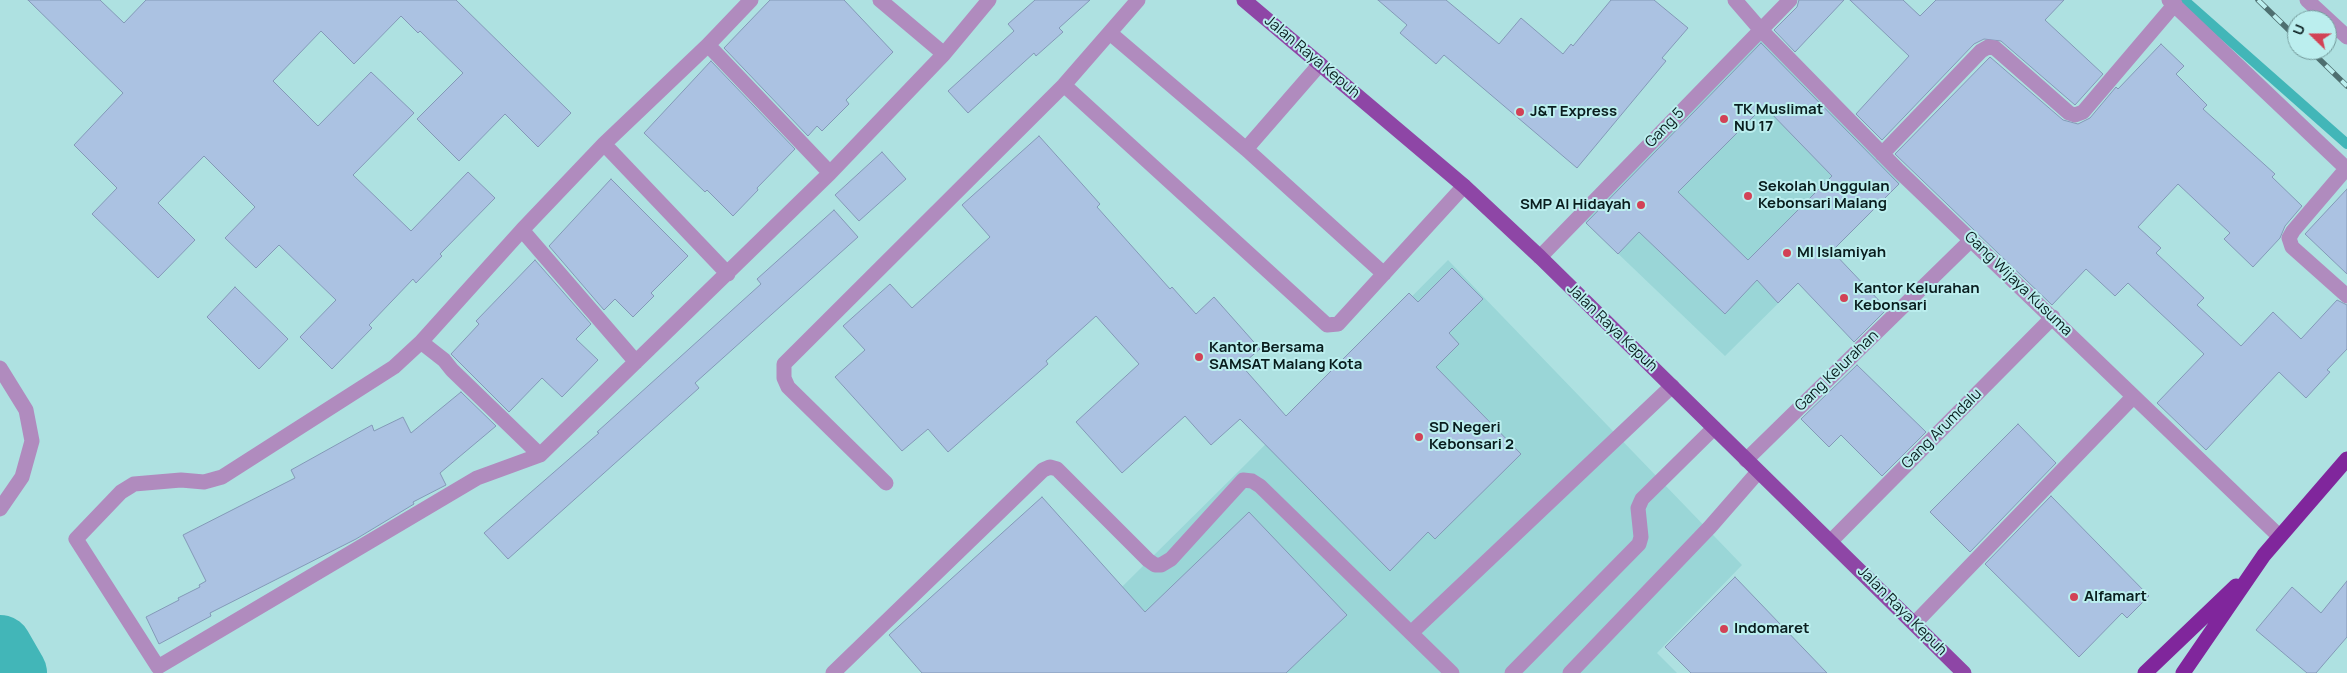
<!DOCTYPE html>
<style>
body{margin:0}
#map{position:relative;width:2347px;height:673px;overflow:hidden;background:#aee1e1;font-family:Manrope,sans-serif}
canvas{display:block}
.north{position:absolute;left:2287px;top:10px;width:50px;height:50px;box-sizing:border-box;background:#bee;border:1px solid #749a9b;border-radius:50%;rotate:292deg;font-size:14px;font-weight:700;line-height:20px;text-align:center;color:#091d1e}
.north::after{content:'';display:block;margin:auto;width:18px;height:22px;background:#d24256;clip-path:polygon(50% 0,100% 100%,50% 72%,0 100%)}
</style>
<div id="map">
<canvas width="2347" height="673"></canvas>
<div class="north">U</div>
</div>
<script>
const c = document.querySelector('canvas').getContext('2d');
c.lineJoin = 'round';
function fillPath(path, color) { c.fillStyle = color; c.fill(path, 'evenodd'); }
const shape = rows => new Path2D(rows.map(r => 'M' + r).join(''));
function strokePath(path, color, width, dash) { c.strokeStyle = color; c.lineWidth = width; c.lineCap = dash ? 'butt' : 'round'; c.setLineDash(dash || []); c.stroke(path); }
function drawText(font, color, halo, rows, align = 'center') {
  c.font = font + ' Manrope,sans-serif'; c.lineWidth = 4; c.setLineDash([]); c.textBaseline = 'middle'; c.strokeStyle = halo; c.fillStyle = color; for (const [text, x, y, turn = 0] of rows) {
    c.save(); c.translate(x, y); c.rotate((+turn || 0) * Math.PI / 180); c.textAlign = isNaN(turn) ? turn : align; if (halo) c.strokeText(text, 0, 0); c.fillText(text, 0, 0); c.restore();
  }
}
fillPath(shape([
 [1760,39,1904,179,1725,356,1584,221],
 [1448,260,1742,565,1657,653,1677,673,1035,673,1246,464]
]), '#9ad6d7');
strokePath(shape([
 [2184,0,2347,144]
]), '#42b6b8', 10);
strokePath(shape([
 [0,647,15,673]
]), '#42b6b8', 64);
const building = shape([
 [28,0,100,0,124,23,146,0,456,0,571,113,538,147,505,114,459,161,417,119,463,73,420,31,418,33,401,16,354,64,321,31,273,81,318,126,371,72,414,113,353,175,411,231,468,172,495,198,440,254,442,256,416,283,413,279,369,325,372,328,332,369,300,337,336,300,279,245,256,268,225,238,255,207,204,156,158,203,195,240,158,278,92,214,117,188,74,145,123,93,28,0],
 [770,0,844,0,893,52,846,100,849,104,822,131,817,126,808,136,724,48,770,0],
 [1035,0,1090,0,1059,28,1063,32,1036,56,1034,53,968,113,948,91,1014,31,1008,24,1035,0],
 [1378,0,1446,0,1499,44,1521,18,1563,54,1571,44,1573,46,1611,0,1654,0,1688,28,1662,58,1666,61,1577,168,1444,55,1436,64,1400,33,1407,25,1378,0],
 [1799,0,1844,0,1795,52,1774,30,1797,7,1799,0],
 [1850,0,1903,0,1920,16,1936,0,2064,0,2045,20,2103,74,2075,105,2001,41,1984,39,1974,44,1882,140,1856,114,1909,56,1850,0],
 [1761,43,1899,184,1832,251,1887,309,1854,342,1798,283,1778,303,1757,280,1725,314,1639,232,1618,254,1586,223,1761,43],
 [1764,106,1832,176,1748,260,1678,192,1764,106],
 [2161,44,2184,66,2176,74,2207,105,2203,109,2275,174,2272,177,2302,206,2285,226,2280,238,2253,267,2224,239,2230,233,2178,184,2138,227,2161,248,2156,253,2204,298,2197,305,2241,346,2273,312,2301,339,2337,300,2347,305,2347,349,2327,370,2330,372,2306,398,2279,372,2206,450,2157,403,2204,354,2128,283,2115,296,2086,269,2052,305,1895,154,1990,57,2063,120,2078,124,2090,118,2116,87,2118,89,2161,44],
 [711,61,795,149,757,188,758,190,733,216,707,190,705,192,644,133,711,61],
 [1039,136,1100,204,1097,207,1170,289,1172,287,1196,314,1214,297,1260,349,1241,365,1286,416,1409,293,1418,302,1452,268,1483,299,1449,333,1459,344,1436,367,1521,454,1435,539,1428,532,1390,571,1240,419,1211,445,1185,416,1122,473,1076,422,1139,364,1096,316,1046,361,1048,364,948,452,928,429,902,451,835,377,865,350,843,326,890,284,912,308,990,237,962,205,1039,136],
 [882,152,906,179,859,221,835,195,882,152],
 [611,179,688,256,651,293,654,296,633,317,615,299,604,310,549,246,611,179],
 [2347,189,2347,274,2305,234,2347,189],
 [834,210,858,237,695,383,699,388,508,559,484,533,599,433,597,432,761,284,757,279,834,210],
 [535,260,591,324,576,339,598,360,562,397,542,378,509,412,451,354,479,324,476,321,535,260],
 [235,287,288,339,259,369,207,317,235,287],
 [1857,365,1926,432,1882,476,1841,435,1829,447,1801,419,1857,365],
 [461,392,496,426,440,473,446,485,413,502,414,504,356,539,210,613,211,616,159,644,146,617,179,600,178,598,200,587,199,585,206,581,183,535,295,478,291,470,372,425,374,431,403,417,411,433,461,392],
 [2018,424,2056,463,1970,552,1930,512,2018,424],
 [2051,496,2149,596,2127,618,2122,613,2079,657,1985,564,2051,496],
 [1042,497,1145,612,1249,512,1347,615,1286,673,922,673,889,635,1042,497],
 [1735,577,1827,673,1691,673,1665,647,1735,577],
 [2347,581,2347,637,2316,673,2307,673,2256,630,2292,587,2321,613,2347,581]
]);
fillPath(building, '#abc2e2');
strokePath(building, '#8399b7', 1);
strokePath(shape([
 [751,0,708,45,604,144,522,230,421,342,394,367,222,477,204,482,181,480,134,484,121,492,76,539,158,667,477,478,540,455,830,173,944,54,989,0],
 [880,0,944,54],
 [1735,0,1760,29,1899,171,2279,536],
 [2169,0,2347,169],
 [2307,0,2347,37],
 [1110,33,1246,149,1384,274],
 [708,45,830,173],
 [1064,85,1327,325,1338,324,1464,186],
 [604,144,728,274],
 [1246,149,1320,64],
 [1882,154,1981,51,1988,47,1995,48,2069,113,2075,115,2083,112,2175,4],
 [2346,169,2293,231,2289,238,2292,247,2347,296],
 [522,230,636,362],
 [1540,257,1790,0],
 [421,342,444,360,452,370,540,455],
 [0,368,26,410,32,441,22,477,0,509],
 [1746,460,1971,240],
 [886,483,788,387,784,378,784,364,1064,85,1138,0],
 [1831,541,2053,317],
 [1915,623,2133,397],
 [1411,633,1672,386],
 [833,673,1043,470,1050,467,1057,469,1148,560,1155,565,1161,565,1171,559,1243,480,1252,481,1260,486,1452,673],
 [1512,673,1639,544,1641,537,1638,508,1642,499,1714,428],
 [1570,673,1710,527,1758,472]
]), '#b08bbe', 15);
strokePath(shape([
 [1244,0,1464,186,1540,257,1964,673]
]), '#8e46a6', 15);
strokePath(shape([
 [2145,673,2236,586],
 [2183,673,2264,555,2347,459]
]), '#80269c', 15);
const rail = shape([
 [2258,0,2297,38],
 [2310,50,2347,86]
]);
strokePath(rail, '#4e6f70', 5.5);
strokePath(rail, '#bee', 4, [11]);
for (const [x, y, r, color] of [
 [1520,112,5,"#d24256"],
 [1724,119,5,"#d24256"],
 [1748,196,5,"#d24256"],
 [1641,205,5,"#d24256"],
 [1787,253,5,"#d24256"],
 [1844,298,5,"#d24256"],
 [1199,357,5,"#d24256"],
 [1419,437,5,"#d24256"],
 [2074,597,5,"#d24256"],
 [1724,629,5,"#d24256"]
]) { const dot = new Path2D(); dot.arc(x, y, r, 0, 2 * Math.PI); c.fillStyle = color; c.fill(dot); strokePath(dot, '#bee', 2); }
drawText('15px', '#091d1e', '#bee', [
 ["Jalan Raya Kepuh",1312,57,40],
 ["Gang 5",1665,128,-46],
 ["Gang Wijaya Kusuma",2018,284,44],
 ["Jalan Raya Kepuh",1612,328,44],
 ["Gang Kelurahan",1837,371,-44],
 ["Gang Arumdalu",1942,429,-45],
 ["Jalan Raya Kepuh",1902,611,45]
]);
drawText('bold 15px', '#091d1e', '#bee', [
 ["TK Muslimat",1734,110],
 ["NU 17",1734,127],
 ["J&T Express",1530,112],
 ["Sekolah Unggulan",1758,187],
 ["Kebonsari Malang",1758,204],
 ["SMP Al Hidayah",1631,205,"right"],
 ["MI Islamiyah",1797,253],
 ["Kantor Kelurahan",1854,289],
 ["Kebonsari",1854,306],
 ["Kantor Bersama",1209,348],
 ["SAMSAT Malang Kota",1209,365],
 ["SD Negeri",1429,428],
 ["Kebonsari 2",1429,445],
 ["Alfamart",2084,597],
 ["Indomaret",1734,629]
], 'left');
</script>
